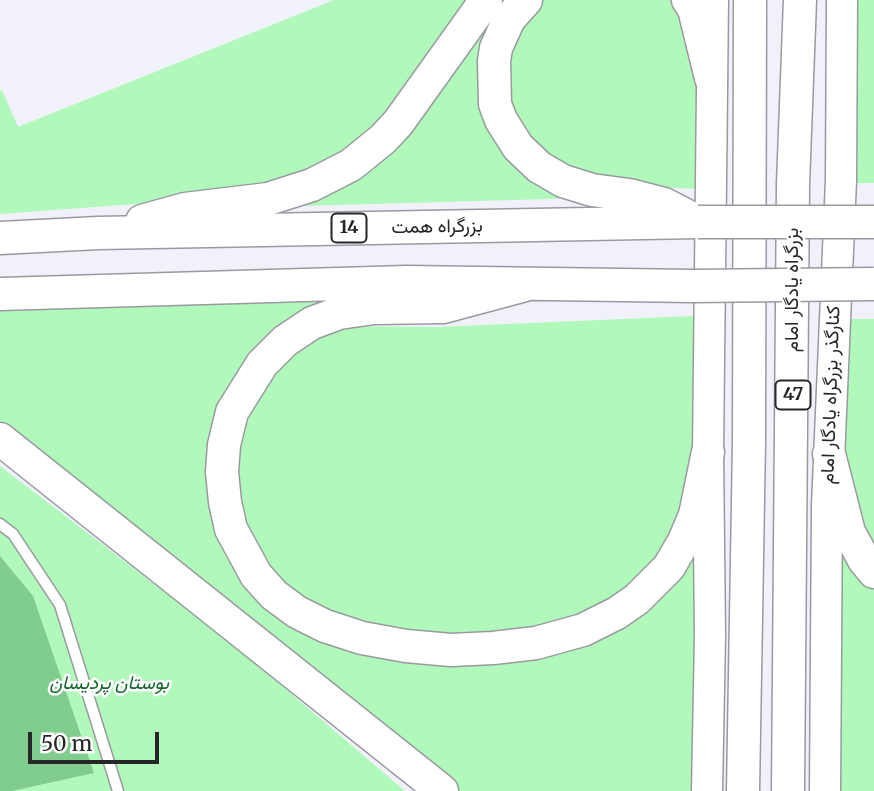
<!DOCTYPE html>
<meta charset="utf-8">
<style>
body{margin:0}
#map{position:relative;width:874px;height:791px;overflow:hidden;background:#f0f1f9;font-family:Merriweather,serif}
canvas{display:block}
.scale{position:absolute;left:28px;top:732px;width:131px;height:32px;box-sizing:border-box;border:4px solid #262629;border-top:0;padding-left:9px;font-size:21px;line-height:24px;white-space:nowrap;color:#262629;-webkit-text-stroke:5px #fff;paint-order:stroke}
</style>
<div id="map">
<canvas width="874" height="791"></canvas>
<div class="scale">50 m</div>
</div>
<script>
const c = document.querySelector('canvas').getContext('2d');
c.lineJoin = 'round';
function fillPath(path, color) { c.fillStyle = color; c.fill(path, 'evenodd'); }
const shape = rows => new Path2D(rows.map(r => 'M' + r).join(''));
function strokePath(path, color, width, dash) { c.strokeStyle = color; c.lineWidth = width; c.lineCap = dash ? 'butt' : 'round'; c.setLineDash(dash || []); c.stroke(path); }
function drawText(font, color, halo, rows, align = 'center') {
  c.font = font + ' Merriweather,Vazirmatn,serif'; c.lineWidth = 5; c.setLineDash([]); c.textBaseline = 'middle'; c.strokeStyle = halo; c.fillStyle = color; for (const [text, x, y, turn = 0] of rows) {
    c.save(); c.translate(x, y); c.rotate((+turn || 0) * Math.PI / 180); c.textAlign = isNaN(turn) ? turn : align; if (halo) c.strokeText(text, 0, 0); c.fillText(text, 0, 0); c.restore();
  }
}
fillPath(shape([
 [334,0,476,0,416,87,333,166,230,197,0,214,0,91,2,90,18,127],
 [496,0,516,0,485,87,584,198,266,207,318,190],
 [536,0,679,0,698,65,703,189,624,186,593,182,522,143,500,72],
 [852,0,874,0,874,183,852,183],
 [389,300,275,341,215,490,307,626,559,650,696,543,698,791,455,791,0,430,0,311,218,302],
 [693,316,701,407,677,536,612,607,507,638,389,634,300,603,242,543,232,436,279,359,330,326,437,327],
 [846,319,874,319,874,562,866,549,844,453],
 [0,466,234,645,405,791,0,791],
 [841,542,874,587,874,791,833,791]
]), '#b1f8bb');
fillPath(shape([
 [0,556,33,596,94,773,12,791,0,791]
]), '#81cd8d');
const service = shape([
 [0,524,13,534,60,605,118,791]
]);
const primary = shape([
 [707,791,710,636,708,452,713,0],
 [825,791,827,506,841,180,842,0]
]);
const trunk = shape([
 [526,0,509,19,496,48,494,61,495,104,501,120,518,147,539,167,563,181,592,190,629,195,664,204,691,218],
 [688,0,694,9,711,78],
 [142,221,185,209,268,199,312,185,351,165,383,139,398,123,486,0],
 [0,238,98,233,698,222],
 [525,285,443,307,374,308,339,313,312,323,285,341,262,364,232,412,224,445,222,472,225,502,231,529,256,575,274,595,297,612,325,626,362,638,406,646,451,650,493,648,536,643,583,630,617,613,637,599,669,567,684,541,695,515,708,452],
 [0,294,406,282,693,286],
 [0,439,442,791],
 [829,454,849,532,864,560,874,572],
 [743,791,749,442,750,0],
 [788,791,793,184,800,0]
]);
strokePath(service, '#999aa1', 13);
strokePath(primary, '#999aa1', 33);
strokePath(trunk, '#999aa1', 35);
strokePath(service, '#fff', 10);
strokePath(primary, '#fff', 30);
strokePath(trunk, '#fff', 32);
const trunkBridge = shape([
 [698,222,874,222],
 [693,286,874,284]
]);
strokePath(trunkBridge, '#999aa1', 35, []);
strokePath(trunkBridge, '#fff', 32);
for (const [x, y, w] of [
 [349,228,35],
 [793,395,35]
]) { const box = new Path2D(); box.roundRect(x - w / 2, y - 14.5, w, 29, 5); c.fillStyle = '#fff'; c.fill(box); strokePath(box, '#262629', 2); }
drawText('bold 18px', '#262629', null, [
 ["14",349,228],
 ["47",793,395]
]);
drawText('19px', '#262629', '#fff', [
 ["بزرگراه همت",437,227,-1],
 ["بزرگراه یادگار امام",793,290,-90],
 ["کنارگذر بزرگراه یادگار امام",831,395,-88]
]);
drawText('italic 19px', '#14662c', '#fff', [
 ["بوستان پردیسان",109,684]
]);
</script>
